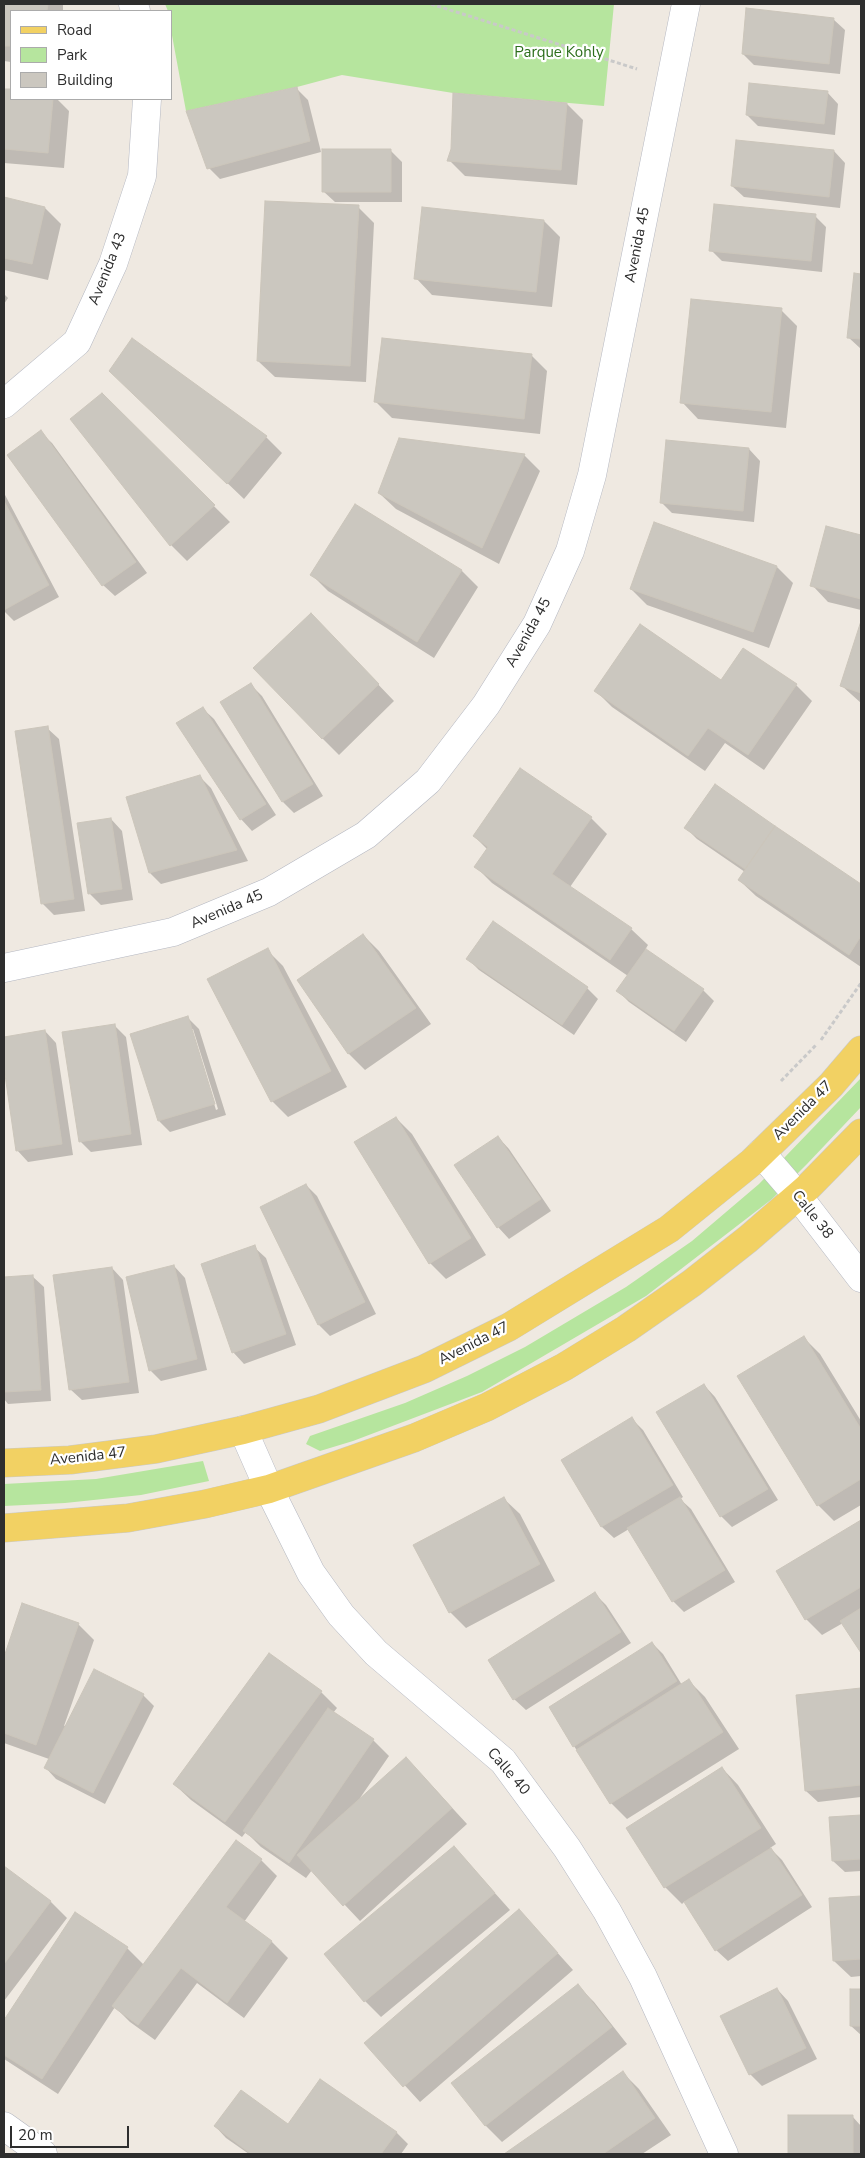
<!DOCTYPE html>
<style>
body{margin:0}
#map{position:relative;width:865px;height:2158px;overflow:hidden;background:#efe9e1;font-family:"Nunito Sans",sans-serif}
canvas{display:block}
.frame{position:absolute;inset:0;border:5px solid #2e2e2e;pointer-events:none}
.legend{position:absolute;left:10px;top:10px;width:162px;height:90px;box-sizing:border-box;background:#fff;border:1px solid #ababab;margin:0;padding:6px 9px;list-style:none;font-size:15px;color:#2e2e2e}
.legend li{display:flex;align-items:center;gap:10px;height:25px}
.legend b{width:25px;border:1px solid #ababab}
.scale{position:absolute;left:10px;top:2126px;width:119px;height:22px;box-sizing:border-box;border:2px solid #2e2e2e;border-top:0;padding-left:6px;font-size:15px;line-height:18px;white-space:nowrap;color:#2e2e2e;-webkit-text-stroke:4px #fff;paint-order:stroke}
</style>
<div id="map">
<canvas width="865" height="2158"></canvas>
<div class="frame"></div>
<ul class="legend">
<li><b style="height:6px;background:#f2d163"></b>Road</li>
<li><b style="height:14px;background:#b6e59e"></b>Park</li>
<li><b style="height:14px;background:#cbc7bf"></b>Building</li>
</ul>
<div class="scale">20 m</div>
</div>
<script>
const c = document.querySelector('canvas').getContext('2d');
c.lineJoin = 'round';
function fillPath(path, color) { c.fillStyle = color; c.fill(path, 'evenodd'); }
const shape = rows => new Path2D(rows.map(r => 'M' + r).join(''));
function strokePath(path, color, width, dash) { c.strokeStyle = color; c.lineWidth = width; c.lineCap = dash ? 'butt' : 'round'; c.setLineDash(dash || []); c.stroke(path); }
function drawText(font, color, halo, rows, align = 'center') {
  c.font = font + ' "Nunito Sans",sans-serif'; c.lineWidth = 4.5; c.setLineDash([]); c.textBaseline = 'middle'; c.strokeStyle = halo; c.fillStyle = color; for (const [text, x, y, turn = 0] of rows) {
    c.save(); c.translate(x, y); c.rotate((+turn || 0) * Math.PI / 180); c.textAlign = isNaN(turn) ? turn : align; if (halo) c.strokeText(text, 0, 0); c.fillText(text, 0, 0); c.restore();
  }
}
fillPath(shape([
 [165,4,614,4,604,106,453,93,342,75,297,87,186,111,171,30,171,11,168,11],
 [861,1078,861,1107,807,1164,772,1199,646,1296,482,1392,353,1441,320,1451,306,1444,310,1436,405,1403,467,1376,525,1347,626,1287,692,1241,759,1184],
 [203,1461,209,1481,141,1495,65,1503,4,1506,4,1484,96,1479]
]), '#b6e59e');
fillPath(shape([
 [4,4,63,4,63,11,11,11,11,62,4,61],
 [833,19,845,30,840,74,754,65,743,54],
 [297,89,308,100,321,152,220,179,209,168],
 [4,90,11,91,11,99,57,99,69,111,64,168,4,163],
 [827,92,838,104,835,135,758,126,747,115],
 [567,104,583,120,577,185,465,176,449,160,452,149],
 [390,150,402,162,402,202,335,202,323,191],
 [834,151,845,163,840,208,744,197,732,186],
 [4,198,45,208,61,224,48,280,4,270],
 [358,207,374,223,366,382,275,377,258,361],
 [815,216,826,227,822,272,722,261,711,250],
 [544,221,560,237,552,307,432,295,416,278],
 [855,274,861,275,861,349,848,337],
 [4,294,8,298,4,304],
 [781,310,797,326,786,428,698,419,682,402],
 [531,355,547,371,540,434,392,418,376,402],
 [127,387,266,437,282,453,244,499],
 [102,395,230,522,187,561,171,545,71,419],
 [40,432,52,443,147,573,115,596,103,585,8,456],
 [749,449,760,461,754,522,672,513,661,502],
 [524,455,540,471,499,564,396,509,379,493],
 [4,493,59,597,14,621,4,611],
 [355,506,462,571,478,587,434,658,328,591,312,575],
 [654,524,777,567,793,583,769,648,647,605,631,589],
 [827,528,861,537,861,610,828,602,812,585],
 [861,625,861,703,842,686],
 [327,631,394,701,339,755,322,738],
 [721,681,796,685,812,701,764,770,725,743,705,771,612,707,596,691],
 [251,685,262,696,323,796,294,813,283,802,222,702],
 [202,708,214,719,276,815,252,831,241,819],
 [47,728,59,739,85,911,54,915,42,903],
 [200,777,211,788,248,861,161,884,150,873],
 [591,818,607,834,570,887,631,929,648,945,645,950,703,990,714,1001,686,1042,629,1002,618,991,628,976,492,883,476,867,488,850,474,836],
 [111,819,122,831,133,900,101,905,90,894],
 [774,827,861,885,861,967,756,896,739,880,745,872,697,839,686,828],
 [363,935,379,951,431,1024,365,1070,349,1054,298,980],
 [267,950,283,966,347,1087,288,1117,272,1101],
 [468,959,587,988,598,999,574,1035,479,970],
 [188,1018,199,1029,226,1115,170,1132,159,1121],
 [191,1029,193,1029,218,1109,216,1110],
 [114,1025,126,1037,142,1145,91,1152,80,1141],
 [45,1031,56,1043,73,1155,28,1162,17,1150,4,1059,4,1038],
 [396,1118,412,1134,486,1255,446,1279,430,1263],
 [498,1137,509,1149,551,1211,509,1239,498,1227],
 [306,1185,317,1196,376,1314,330,1336,319,1325,261,1208],
 [254,1247,266,1258,296,1345,244,1364,233,1352],
 [174,1266,185,1278,207,1370,161,1381,150,1370],
 [112,1268,123,1280,139,1393,82,1400,70,1389],
 [32,1276,44,1287,51,1401,8,1404,4,1399,4,1278],
 [804,1338,820,1354,861,1421,861,1505,834,1521,818,1505],
 [704,1385,715,1397,778,1500,732,1527,721,1516],
 [632,1419,643,1430,683,1497,680,1499,691,1509,735,1582,684,1612,673,1601,629,1529,614,1538,602,1527,563,1460],
 [503,1498,520,1514,555,1581,466,1628,450,1612],
 [861,1522,861,1651,843,1623,822,1635,806,1619,777,1571],
 [595,1594,606,1605,631,1643,526,1710,514,1699],
 [23,1605,78,1624,94,1640,64,1726,143,1695,154,1706,105,1804,56,1779,45,1767,49,1759,4,1743,4,1660],
 [652,1643,663,1654,682,1685,689,1681,705,1697,739,1749,627,1819,611,1803,574,1746],
 [861,1690,861,1797,818,1802,806,1791,797,1696],
 [321,1692,337,1708,333,1713,373,1740,389,1756,360,1798,422,1775,467,1824,360,1921,312,1870,306,1878,261,1847,246,1832,242,1837,191,1800,174,1784],
 [722,1768,738,1785,776,1844,770,1848,782,1860,812,1907,728,1961,716,1950,685,1901,682,1904,665,1887,627,1828],
 [861,1816,861,1871,845,1872,833,1861,830,1819],
 [236,1842,261,1860,277,1876,244,1922,272,1942,288,1958,244,2018,197,1983,155,2040,130,2022,115,2007,58,2094,4,2059,4,2023,75,1914,127,1948,144,1965],
 [454,1847,510,1910,381,2017,365,2001],
 [4,1867,51,1902,67,1918,4,2001],
 [861,1897,861,1976,851,1977,834,1961,830,1899],
 [519,1910,573,1970,420,2102,366,2043],
 [578,1986,594,2002,627,2044,502,2142,486,2126,453,2083],
 [777,1989,788,2001,817,2059,762,2086,750,2074,722,2016],
 [851,1990,861,1990,861,2035,851,2026],
 [623,2073,639,2089,671,2135,642,2154,506,2154],
 [321,2080,397,2133,408,2144,401,2154,249,2154,226,2138,215,2126,288,2126],
 [790,2116,852,2116,861,2126,861,2154,790,2154]
]), '#0003');
const building = shape([
 [4,4,48,4,47,11,11,11,11,46,4,46,4,4],
 [746,8,834,18,829,64,742,54,746,8],
 [749,83,828,91,824,124,746,115,749,83],
 [297,87,310,141,207,169,186,111,297,87],
 [4,89,11,89,11,99,53,99,48,153,4,149,4,89],
 [453,93,567,103,561,170,447,161,451,149,453,93],
 [736,140,834,150,829,197,731,186,736,140],
 [322,149,391,149,391,192,322,192,322,149],
 [4,197,45,207,32,264,4,258,4,197],
 [265,201,359,205,350,366,257,361,265,201],
 [714,204,816,214,811,261,709,251,714,204],
 [422,207,544,220,536,292,414,279,422,207],
 [854,273,861,274,861,339,847,338,854,273],
 [691,299,782,308,771,412,680,403,691,299],
 [132,338,267,436,227,484,109,371,132,338],
 [382,338,532,354,524,419,374,402,382,338],
 [102,393,215,505,170,546,70,419,102,393],
 [41,430,136,562,102,586,7,455,41,430],
 [399,438,525,454,482,548,378,493,399,438],
 [666,440,749,448,743,511,660,503,666,440],
 [4,501,49,585,4,610,4,501],
 [355,504,462,570,417,642,310,575,355,504],
 [654,522,777,566,753,632,630,589,654,522],
 [826,526,861,535,861,599,810,586,826,526],
 [311,613,379,684,322,739,253,668,311,613],
 [861,621,861,693,840,686,861,621],
 [640,624,721,680,743,648,797,684,748,755,708,728,688,756,594,691,640,624],
 [251,683,313,784,282,802,220,702,251,683],
 [203,707,266,804,240,820,176,723,203,707],
 [48,726,74,899,41,904,15,731,48,726],
 [520,768,592,817,552,874,632,928,610,960,474,867,488,847,473,836,520,768],
 [200,775,237,850,149,873,126,797,200,775],
 [715,784,775,826,745,869,684,828,715,784],
 [111,818,122,889,88,894,77,823,111,818],
 [775,826,861,884,861,936,849,955,738,880,775,826],
 [493,921,588,987,562,1025,466,959,493,921],
 [363,934,416,1008,348,1054,297,980,363,934],
 [268,948,331,1071,271,1102,207,979,268,948],
 [646,949,704,989,674,1031,616,991,646,949],
 [188,1016,215,1104,158,1121,130,1034,188,1016],
 [115,1024,131,1134,79,1142,62,1032,115,1024],
 [45,1030,62,1144,16,1151,4,1068,4,1037,45,1030],
 [396,1117,471,1238,429,1264,354,1142,396,1117],
 [498,1136,541,1199,497,1228,454,1165,498,1136],
 [306,1184,365,1302,318,1325,260,1207,306,1184],
 [255,1245,286,1334,232,1353,201,1264,255,1245],
 [174,1265,197,1359,149,1371,126,1277,174,1265],
 [112,1267,129,1382,69,1390,53,1275,112,1267],
 [33,1275,41,1390,4,1392,4,1277,33,1275],
 [804,1336,861,1429,861,1479,817,1506,737,1376,804,1336],
 [704,1384,768,1489,720,1517,656,1412,704,1384],
 [632,1417,673,1485,601,1527,561,1460,632,1417],
 [504,1497,540,1564,449,1613,413,1545,504,1497],
 [680,1497,725,1570,672,1602,627,1528,680,1497],
 [861,1520,861,1587,805,1620,776,1571,861,1520],
 [595,1592,621,1632,513,1700,488,1660,595,1592],
 [22,1603,79,1623,36,1745,4,1733,4,1657,22,1603],
 [861,1608,861,1653,840,1621,861,1608],
 [652,1642,677,1681,573,1747,549,1707,652,1642],
 [269,1653,322,1691,225,1822,173,1784,269,1653],
 [94,1669,144,1694,93,1793,44,1768,94,1669],
 [689,1679,723,1732,610,1804,576,1750,689,1679],
 [861,1688,861,1785,805,1791,796,1695,861,1688],
 [328,1708,374,1739,289,1863,243,1831,328,1708],
 [406,1757,452,1808,343,1906,297,1855,406,1757],
 [722,1767,761,1828,664,1888,626,1828,722,1767],
 [861,1815,861,1859,832,1861,829,1817,861,1815],
 [236,1840,262,1859,226,1907,272,1941,227,2003,181,1968,138,2025,112,2006,236,1840],
 [454,1846,495,1893,364,2002,324,1954,454,1846],
 [771,1848,802,1895,715,1951,684,1902,771,1848],
 [4,1866,51,1901,4,1964,4,1866],
 [861,1896,861,1959,833,1961,829,1898,861,1896],
 [519,1909,558,1953,403,2087,364,2043,519,1909],
 [75,1912,128,1947,42,2079,4,2055,4,2020,75,1912],
 [578,1984,612,2027,485,2126,451,2083,578,1984],
 [777,1988,806,2048,749,2075,720,2016,777,1988],
 [850,1989,861,1989,861,2026,850,2026,850,1989],
 [623,2071,655,2118,603,2154,504,2154,623,2071],
 [320,2079,397,2132,381,2154,251,2154,214,2126,241,2090,288,2124,320,2079],
 [788,2115,853,2115,853,2154,788,2154,788,2115]
]);
fillPath(building, '#cbc7bf');
strokePath(building, '#cbc5ba', 1);
const minor = shape([
 [133,4,136,11],
 [4,404,77,342,113,264,142,176,147,99],
 [4,968,173,932,269,892,366,835,428,781,486,705,537,624,570,551,592,475,686,4],
 [761,1153,798,1196,861,1278],
 [243,1430,269,1489,311,1573,341,1615,376,1653,503,1761,567,1848,607,1911,643,1977,724,2154],
 [4,2126,43,2154]
]);
const major = shape([
 [4,1463,70,1460,156,1449,243,1430,319,1409,424,1369,509,1327,669,1229,752,1162,831,1085,861,1050],
 [4,1528,128,1518,205,1504,269,1489,414,1438,487,1407,564,1367,626,1329,692,1283,748,1239,807,1188,861,1133]
]);
strokePath(minor, '#b4b7c1', 29);
strokePath(major, '#c9c9c9', 29);
strokePath(shape([
 [431,4,637,69],
 [821,1040,861,983],
 [781,1081,817,1044]
]), '#c9c9c9', 3, [4, 2.5]);
strokePath(minor, '#fff', 28);
strokePath(major, '#f2d163', 28);
drawText('15px', '#2c6e1b', '#fff', [
 ["Parque Kohly",559,53]
]);
drawText('15px', '#2e2e2e', '#fff', [
 ["Avenida 45",638,245,-79],
 ["Avenida 43",108,269,-68],
 ["Avenida 45",529,633,-61],
 ["Avenida 45",227,910,-23],
 ["Avenida 47",803,1111,-45],
 ["Calle 38",812,1215,52],
 ["Avenida 47",474,1344,-27],
 ["Avenida 47",88,1457,-6],
 ["Calle 40",508,1772,49]
]);
</script>
